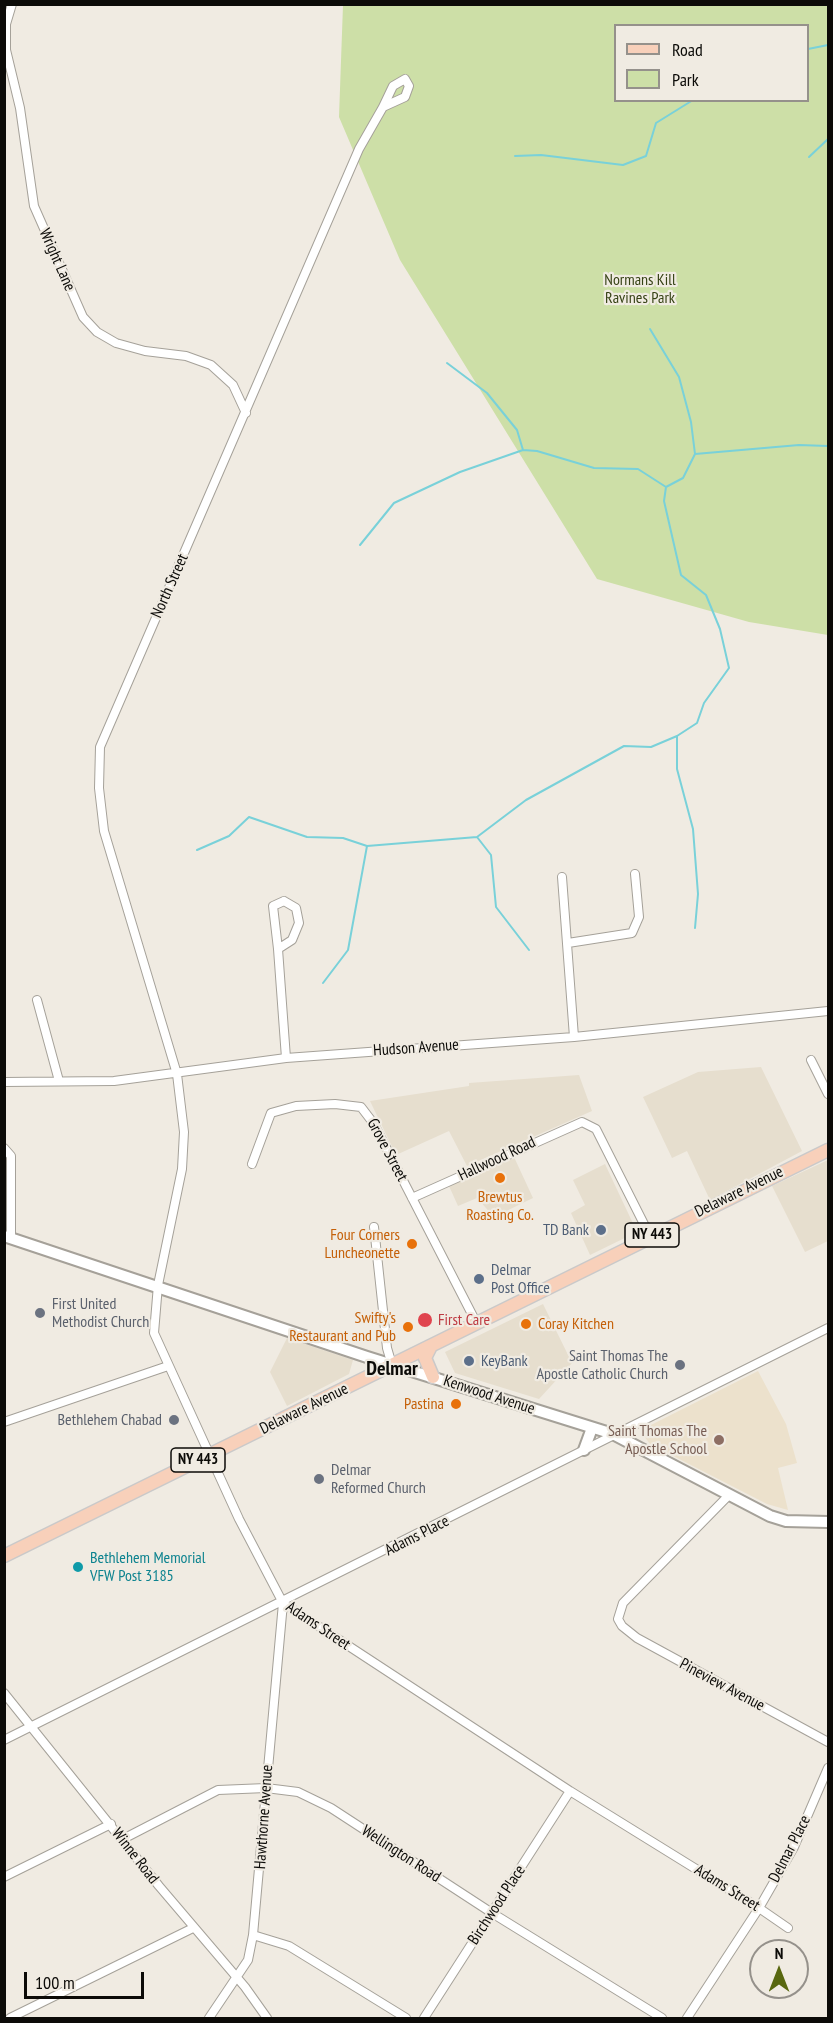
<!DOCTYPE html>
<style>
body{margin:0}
#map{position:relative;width:833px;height:2023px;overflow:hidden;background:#f0ebe2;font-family:"PT Sans Narrow",sans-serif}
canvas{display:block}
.frame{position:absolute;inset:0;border:6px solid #0c0b08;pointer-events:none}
.legend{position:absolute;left:614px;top:24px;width:195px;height:78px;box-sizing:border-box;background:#f0ebe2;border:2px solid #95918b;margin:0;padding:8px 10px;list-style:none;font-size:18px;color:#0c0b08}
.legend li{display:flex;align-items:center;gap:12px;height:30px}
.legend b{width:30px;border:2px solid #95918b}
.north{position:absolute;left:749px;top:1939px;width:60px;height:60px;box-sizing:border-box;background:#f0ebe2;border:2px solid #95918b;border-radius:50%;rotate:0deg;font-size:16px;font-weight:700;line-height:24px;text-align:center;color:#0c0b08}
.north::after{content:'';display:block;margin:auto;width:21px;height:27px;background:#58670f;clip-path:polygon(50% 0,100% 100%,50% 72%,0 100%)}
.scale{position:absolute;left:24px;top:1972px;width:120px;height:27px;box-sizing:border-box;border:3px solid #0c0b08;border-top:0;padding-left:8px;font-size:18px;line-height:21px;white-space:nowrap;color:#0c0b08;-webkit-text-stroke:4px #f0ebe2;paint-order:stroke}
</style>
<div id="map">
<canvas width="833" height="2023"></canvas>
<div class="frame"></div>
<ul class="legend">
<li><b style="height:8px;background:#f8d0ba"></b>Road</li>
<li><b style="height:16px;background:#cddfa7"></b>Park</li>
</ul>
<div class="north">N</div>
<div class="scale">100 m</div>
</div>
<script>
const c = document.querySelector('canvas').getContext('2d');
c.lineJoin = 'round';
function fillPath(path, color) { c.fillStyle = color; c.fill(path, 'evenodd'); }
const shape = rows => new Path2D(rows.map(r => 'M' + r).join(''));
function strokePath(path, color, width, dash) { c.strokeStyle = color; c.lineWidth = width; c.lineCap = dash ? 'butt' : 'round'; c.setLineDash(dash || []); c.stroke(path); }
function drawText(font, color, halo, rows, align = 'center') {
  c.font = font + ' "PT Sans Narrow",sans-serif'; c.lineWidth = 4.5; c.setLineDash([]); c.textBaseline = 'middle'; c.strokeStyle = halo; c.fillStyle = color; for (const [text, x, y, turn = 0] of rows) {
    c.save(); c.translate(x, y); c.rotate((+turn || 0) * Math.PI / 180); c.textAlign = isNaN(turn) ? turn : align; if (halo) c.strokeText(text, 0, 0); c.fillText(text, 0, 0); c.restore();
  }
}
fillPath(shape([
 [761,1067,802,1151,710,1200,687,1151,672,1158,643,1097,698,1072],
 [579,1075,592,1111,467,1166,449,1131,396,1155,370,1101,469,1086,469,1083],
 [514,1157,533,1198,494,1217,477,1198,458,1206,449,1186],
 [828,1160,828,1241,805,1252,772,1186],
 [605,1164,637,1232,590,1255,571,1213,585,1205,573,1180],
 [543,1304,572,1363,539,1399,455,1373,445,1352],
 [287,1338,353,1360,349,1374,287,1406,270,1372]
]), '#e6dece');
fillPath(shape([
 [758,1371,786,1424,797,1463,778,1468,788,1510,767,1504,650,1444,644,1436,647,1427]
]), '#ece1cc');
fillPath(shape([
 [343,5,828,5,828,635,749,622,597,579,400,260,339,117],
 [616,26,808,26,808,100,616,100]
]), '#cddfa7');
strokePath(shape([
 [808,49,828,45],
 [515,156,541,155,623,165,646,156,656,123,693,100],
 [809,157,828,139],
 [650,329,679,377,691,422,695,454],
 [447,363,487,393,517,430,523,450],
 [360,545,394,503,460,472,523,450,537,451,594,468,638,469,666,487],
 [677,736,677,769,693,829,698,894,695,928],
 [477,837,491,855,496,907,529,950],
 [197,850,229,836,249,817,307,837,343,838,367,846],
 [323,983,348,950,367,846,477,837,526,800,624,746,651,747,677,736,697,723,704,703,729,668,720,629,706,595,681,575,664,501,666,487,683,478,695,454,799,445,828,446]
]), '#79d1d9', 2);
const street = shape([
 [12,4,6,24,6,50,20,108,34,206,83,317,97,332,116,343,145,351,186,356,211,365,233,385,246,413],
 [405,79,409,86,405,97,383,107,393,86,405,79],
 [383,107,359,149,100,747,99,788,104,831,177,1074,184,1132,182,1169,158,1285,154,1333,239,1519,283,1603,570,1791,759,1908,788,1928],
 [562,877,574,1037],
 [284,901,296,908,299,923,292,940,278,949,273,906,284,901],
 [568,943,632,933,639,917,635,874],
 [278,949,286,1058],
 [37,1000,59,1081],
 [811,1060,828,1094],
 [4,1082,114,1081,286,1058,574,1037,828,1011],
 [4,1148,11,1156,11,1238],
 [252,1164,271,1113,296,1106,335,1104,361,1107,374,1124,477,1324],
 [412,1198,582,1122,596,1129,650,1236],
 [374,1227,387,1348,392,1365],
 [4,1422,168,1366],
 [729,1495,623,1603,618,1619,622,1626,637,1638,828,1742],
 [4,1693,159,1886,245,1987,267,2018],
 [4,1740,828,1328],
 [123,1839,218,1790,266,1788,298,1792,331,1808,492,1913,662,2018],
 [4,1877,111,1824],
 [253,1935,289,1946,406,2018],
 [10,2018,193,1928],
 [209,2018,248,1960,253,1935,283,1603],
 [424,2018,570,1791],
 [687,2018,759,1908,794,1847,828,1768]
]);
const secondary = shape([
 [4,1236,367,1357,613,1434,770,1516,786,1521,828,1522],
 [584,1450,592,1428]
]);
const primary = shape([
 [431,1346,425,1358,433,1377],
 [4,1556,828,1150]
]);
strokePath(street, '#a5a199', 10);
strokePath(secondary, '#a5a199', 14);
strokePath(primary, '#cac9c9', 15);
strokePath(street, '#fff', 8);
strokePath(secondary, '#fff', 10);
strokePath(primary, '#f8d0ba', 12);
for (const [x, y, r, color] of [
 [500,1178,6,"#e8710a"],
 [601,1230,6,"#5c6f8a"],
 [412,1244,6,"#e8710a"],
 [479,1279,6,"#5c6f8a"],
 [40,1313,6,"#6b7280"],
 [425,1320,8,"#e0444e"],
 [526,1324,6,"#e8710a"],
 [408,1327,6,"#e8710a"],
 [469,1361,6,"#5c6f8a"],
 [680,1365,6,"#6b7280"],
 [456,1404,6,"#e8710a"],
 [174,1420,6,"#6b7280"],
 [719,1440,6,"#8d6e63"],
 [319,1479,6,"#6b7280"],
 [78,1567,6,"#0f9aa8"]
]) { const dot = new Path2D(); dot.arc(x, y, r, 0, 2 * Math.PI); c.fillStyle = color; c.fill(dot); strokePath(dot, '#f0ebe2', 2); }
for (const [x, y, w] of [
 [652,1235,54],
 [198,1460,54]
]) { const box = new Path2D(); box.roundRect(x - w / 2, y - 12, w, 24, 4.5); c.fillStyle = '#f0ebe2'; c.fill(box); strokePath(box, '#0c0b08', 1.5); }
drawText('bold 15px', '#0c0b08', null, [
 ["NY 443",652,1235],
 ["NY 443",198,1460]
]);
drawText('16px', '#0c0b08', '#f0ebe2', [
 ["Wright Lane",57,260,66],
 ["North Street",170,586,-66],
 ["Hudson Avenue",416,1048,-4],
 ["Grove Street",387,1150,62],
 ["Hallwood Road",497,1159,-25],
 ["Delaware Avenue",739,1192,-26],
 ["Kenwood Avenue",489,1395,18],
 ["Delaware Avenue",304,1409,-26],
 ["Adams Place",417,1536,-27],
 ["Adams Street",318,1626,34],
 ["Pineview Avenue",722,1685,28],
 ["Hawthorne Avenue",264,1817,-86],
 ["Delmar Place",790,1849,-63],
 ["Wellington Road",401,1854,33],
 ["Winne Road",135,1856,52],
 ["Adams Street",727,1888,32],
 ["Birchwood Place",497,1905,-57]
]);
drawText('16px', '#364215', '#f0ebe2', [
 ["Normans Kill",640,280],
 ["Ravines Park",640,298]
]);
drawText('16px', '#c56008', '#f0ebe2', [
 ["Brewtus",500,1197,"center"],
 ["Roasting Co.",500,1215,"center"],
 ["Four Corners",400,1235],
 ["Luncheonette",400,1253],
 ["Swifty's",396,1318],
 ["Restaurant and Pub",396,1336],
 ["Coray Kitchen",538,1324,"left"],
 ["Pastina",444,1404]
], 'right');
drawText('16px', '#4e5e75', '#f0ebe2', [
 ["TD Bank",589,1230,"right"],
 ["Delmar",491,1270],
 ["Post Office",491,1288],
 ["KeyBank",481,1361]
], 'left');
drawText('16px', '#5b616d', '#f0ebe2', [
 ["First United",52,1304],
 ["Methodist Church",52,1322],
 ["Saint Thomas The",668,1356,"right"],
 ["Apostle Catholic Church",668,1374,"right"],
 ["Bethlehem Chabad",162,1420,"right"],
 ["Delmar",331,1470],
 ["Reformed Church",331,1488]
], 'left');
drawText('16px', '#be3a42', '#f0ebe2', [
 ["First Care",438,1320]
], 'left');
drawText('16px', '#785e54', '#f0ebe2', [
 ["Saint Thomas The",707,1431],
 ["Apostle School",707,1449]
], 'right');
drawText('16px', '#0d838f', '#f0ebe2', [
 ["Bethlehem Memorial",90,1558],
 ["VFW Post 3185",90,1576]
], 'left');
drawText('bold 20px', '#0c0b08', '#f0ebe2', [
 ["Delmar",392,1369]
]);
</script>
